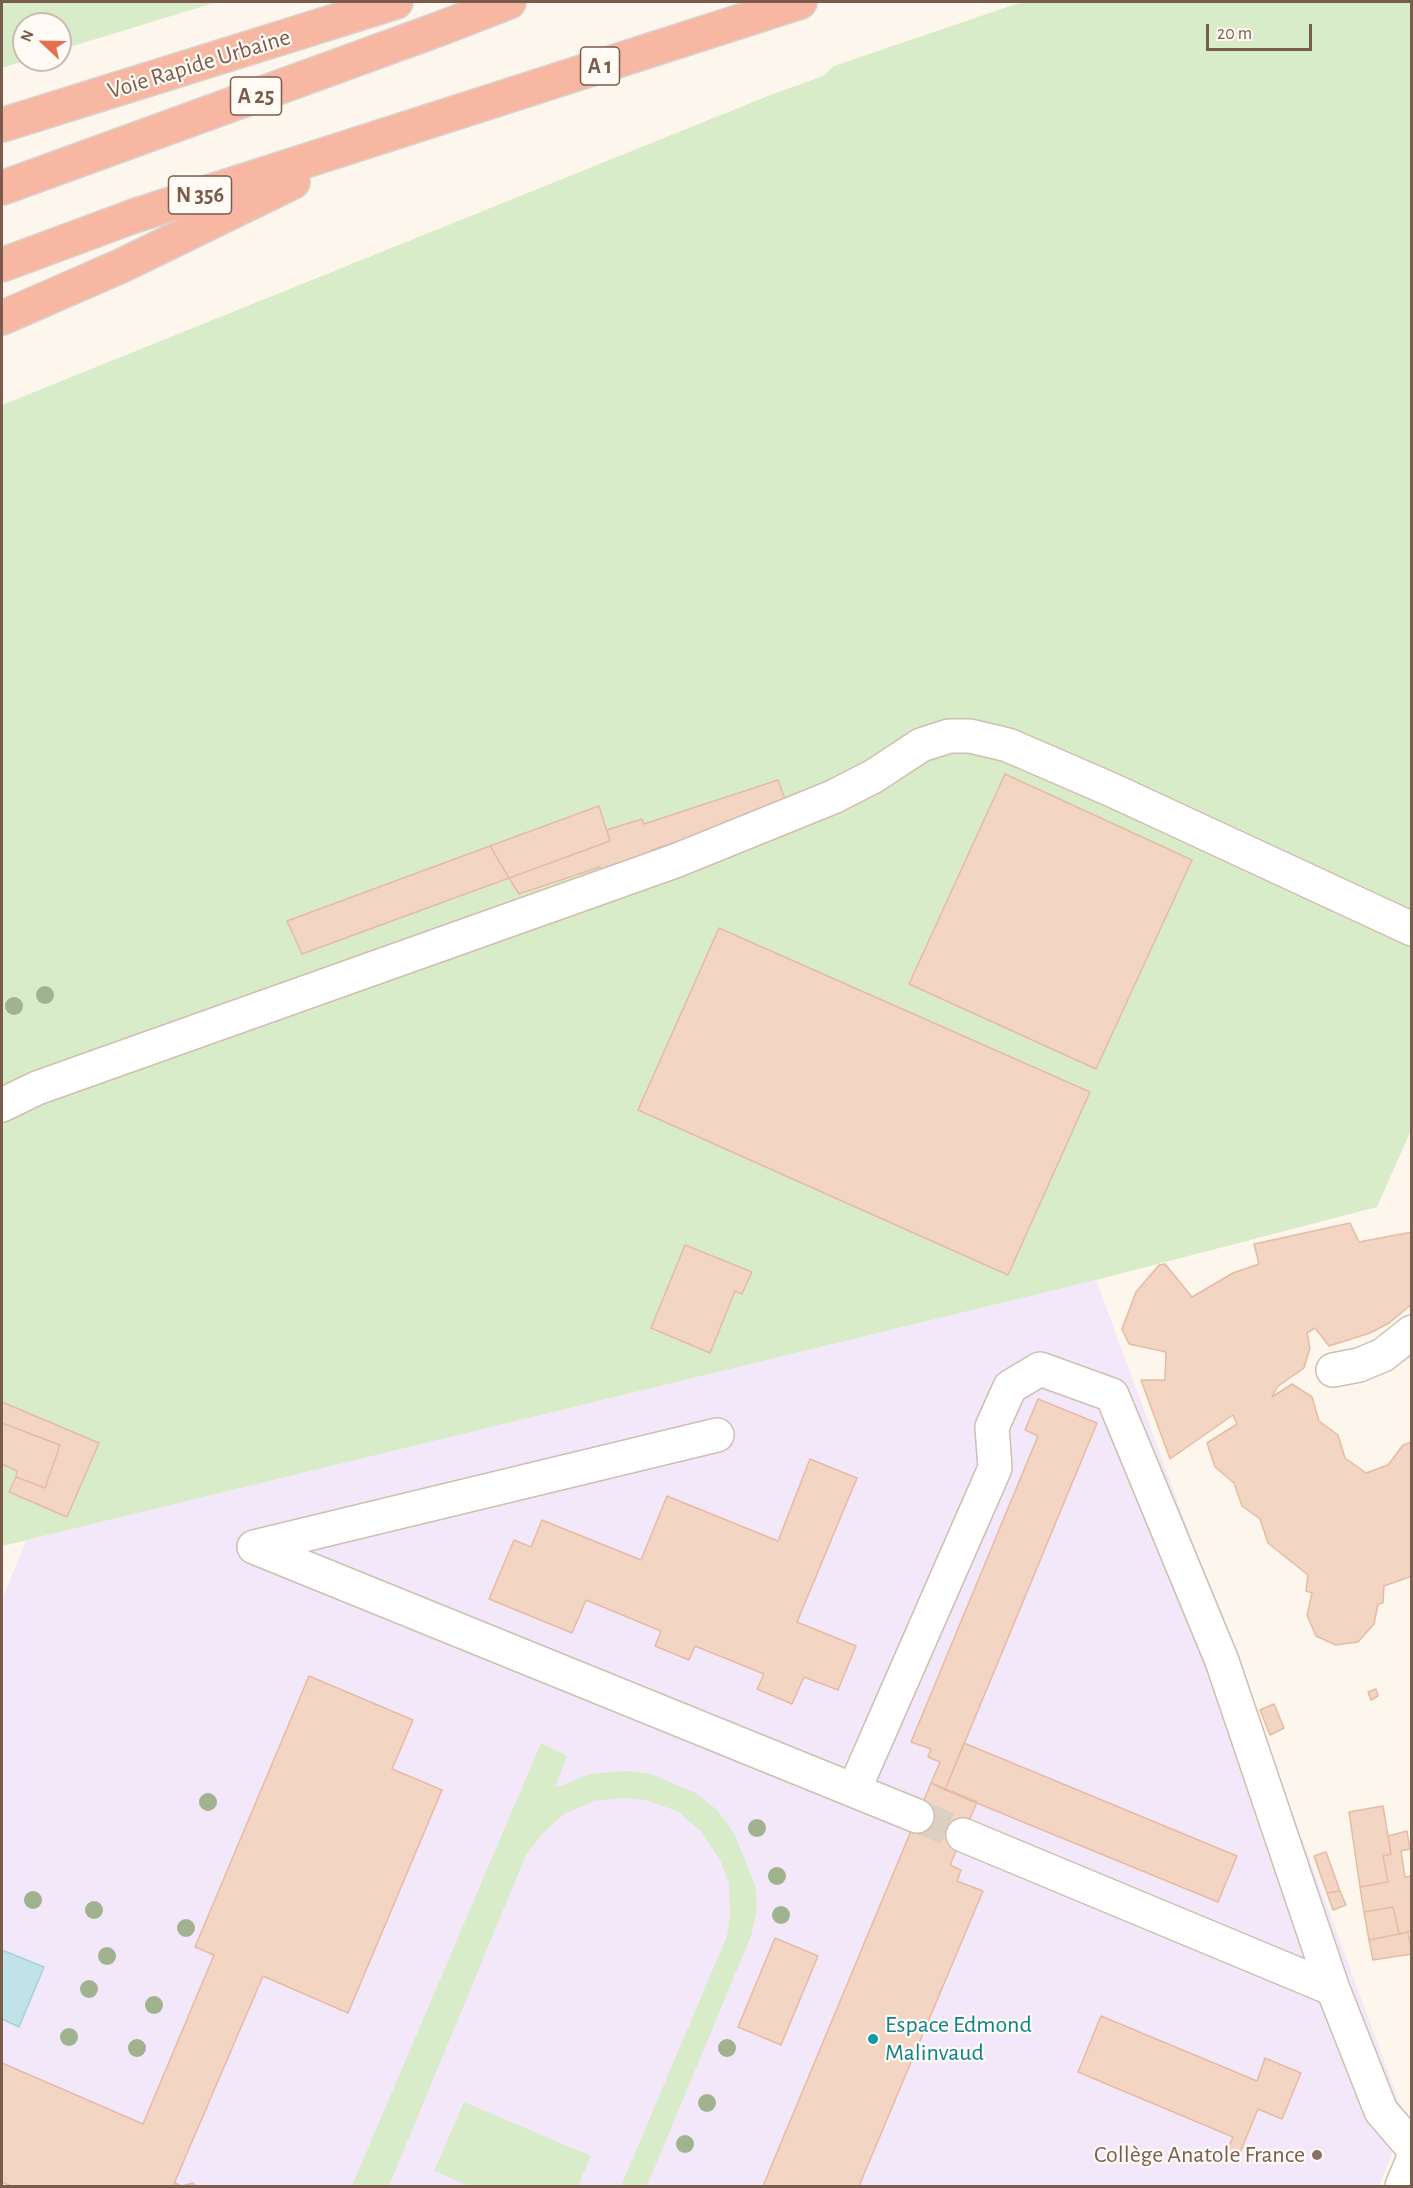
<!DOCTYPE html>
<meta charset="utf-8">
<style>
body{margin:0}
#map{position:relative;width:1413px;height:2188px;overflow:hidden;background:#fdf6ec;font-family:"Alegreya Sans",sans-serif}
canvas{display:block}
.frame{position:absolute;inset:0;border:3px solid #7a5c4d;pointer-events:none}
.north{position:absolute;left:12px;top:12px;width:60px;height:60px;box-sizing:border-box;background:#fffaf3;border:2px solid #cabbb1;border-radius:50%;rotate:292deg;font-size:16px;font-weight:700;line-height:24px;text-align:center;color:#7a5c4d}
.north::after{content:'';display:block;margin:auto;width:21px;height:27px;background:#e76f51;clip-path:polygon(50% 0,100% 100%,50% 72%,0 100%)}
.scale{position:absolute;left:1206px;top:24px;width:106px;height:27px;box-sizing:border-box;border:3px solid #7a5c4d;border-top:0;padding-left:8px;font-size:18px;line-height:21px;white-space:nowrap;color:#7a5c4d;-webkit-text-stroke:4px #fffaf3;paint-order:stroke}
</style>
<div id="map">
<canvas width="1413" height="2188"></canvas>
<div class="frame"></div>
<div class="north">N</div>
<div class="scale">20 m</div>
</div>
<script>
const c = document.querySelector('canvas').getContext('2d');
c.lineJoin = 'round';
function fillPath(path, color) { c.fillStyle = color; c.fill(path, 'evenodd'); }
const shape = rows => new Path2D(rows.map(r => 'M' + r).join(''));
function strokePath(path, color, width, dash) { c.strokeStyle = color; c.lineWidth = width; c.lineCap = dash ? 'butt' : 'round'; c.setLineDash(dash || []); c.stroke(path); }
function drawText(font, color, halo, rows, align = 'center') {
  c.font = font + ' "Alegreya Sans",sans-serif'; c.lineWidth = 4.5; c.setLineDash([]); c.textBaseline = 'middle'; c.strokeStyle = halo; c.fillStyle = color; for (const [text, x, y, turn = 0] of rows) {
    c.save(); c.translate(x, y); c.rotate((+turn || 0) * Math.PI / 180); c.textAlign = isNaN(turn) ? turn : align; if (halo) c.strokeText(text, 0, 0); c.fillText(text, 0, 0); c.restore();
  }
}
fillPath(shape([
 [1096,1280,1406,2120,1379,2186,2,2186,2,1600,26,1540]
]), '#f3e8fa');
fillPath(shape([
 [2,2,217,2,60,50,60,24,24,24,24,60,27,60,2,68],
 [1022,2,1411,2,1412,1128,1377,1207,1096,1280,2,1546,2,405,773,94,823,76,834,66],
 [541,1743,567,1756,555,1788,589,1774,626,1771,651,1774,696,1793,717,1810,735,1835,756,1888,757,1909,751,1936,647,2186,621,2186,727,1936,730,1916,729,1883,720,1860,701,1831,677,1811,645,1800,624,1798,594,1801,564,1814,543,1833,526,1855,389,2186,352,2186],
 [464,2102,591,2156,578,2186,469,2186,434,2171]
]), '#d8ecc9');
const water = shape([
 [2,1950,44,1967,19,2027,2,2019,2,1950]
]);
fillPath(water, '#bfe3e8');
strokePath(water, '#a5d3da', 1.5);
const building = shape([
 [1005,774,1192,860,1096,1069,909,984,1005,774],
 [778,780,787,805,652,850,658,865,604,882,600,867,519,894,509,878,610,841,607,830,642,819,644,824,778,780],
 [599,806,610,841,509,878,490,846,599,806],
 [490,846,509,878,302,954,287,921,490,846],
 [719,928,1090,1092,1008,1275,638,1110,719,928],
 [1350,1223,1359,1242,1412,1232,1412,1304,1389,1323,1370,1333,1329,1346,1315,1328,1307,1333,1310,1348,1304,1368,1277,1387,1272,1397,1292,1384,1312,1397,1319,1421,1338,1435,1345,1458,1366,1473,1388,1465,1403,1445,1412,1442,1412,1576,1384,1586,1383,1603,1378,1604,1374,1624,1358,1642,1336,1645,1316,1636,1307,1615,1312,1593,1306,1591,1308,1575,1268,1543,1260,1519,1242,1506,1234,1483,1215,1467,1207,1443,1237,1424,1233,1415,1170,1459,1141,1380,1165,1380,1166,1352,1129,1344,1122,1329,1136,1292,1159,1265,1165,1264,1192,1297,1233,1273,1259,1264,1254,1244,1350,1223],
 [685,1245,752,1272,742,1294,735,1291,710,1353,651,1328,685,1245],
 [1038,1399,1097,1423,945,1790,931,1783,940,1762,928,1757,931,1749,911,1742,1038,1436,1025,1430,1038,1399],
 [2,1402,99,1443,67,1517,9,1492,16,1477,45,1488,60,1445,2,1423,2,1402],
 [2,1423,60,1445,45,1488,16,1477,17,1471,2,1464,2,1423],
 [810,1459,857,1478,797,1622,856,1646,838,1690,804,1677,792,1704,757,1689,764,1674,695,1646,689,1660,655,1646,661,1631,586,1600,572,1633,489,1599,514,1540,531,1547,542,1520,641,1560,667,1496,778,1541,810,1459],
 [309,1676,413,1720,392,1769,442,1790,348,2013,263,1976,173,2186,11,2186,2,2182,2,2063,143,2124,214,1955,195,1947,309,1676],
 [1376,1689,1378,1696,1371,1700,1368,1692,1376,1689],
 [1274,1704,1284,1728,1270,1735,1260,1710,1274,1704],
 [964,1743,1237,1856,1218,1902,945,1790,964,1743],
 [931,1783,977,1802,950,1865,961,1870,957,1881,983,1891,859,2186,763,2186,931,1783],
 [1383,1806,1391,1854,1383,1856,1388,1882,1360,1887,1349,1812,1383,1806],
 [1407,1831,1410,1849,1401,1851,1405,1877,1412,1876,1412,1931,1399,1934,1393,1907,1364,1912,1360,1887,1388,1882,1383,1856,1391,1854,1388,1836,1407,1831],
 [1326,1852,1340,1891,1327,1893,1314,1856,1326,1852],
 [1340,1891,1346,1905,1333,1910,1327,1893,1340,1891],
 [1393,1907,1399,1934,1369,1940,1364,1912,1393,1907],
 [1408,1932,1412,1954,1373,1960,1369,1940,1408,1932],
 [775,1938,818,1956,781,2045,738,2027,775,1938],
 [1101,2016,1257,2081,1265,2058,1301,2073,1282,2119,1258,2109,1237,2160,1225,2155,1233,2137,1078,2072,1101,2016],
 [175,2183,182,2186,193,2183,195,2186,173,2186,175,2183]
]);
fillPath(building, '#f3d5c3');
strokePath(building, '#e6bba3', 1.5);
strokePath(shape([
 [917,1816,963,1835]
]), '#dcd0c4', 33, [33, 16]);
const minor = shape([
 [2,1105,37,1088,675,861,833,797,874,776,921,745,949,736,970,736,1008,745,1112,790,1412,929],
 [1333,1370,1359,1365,1383,1355,1412,1332],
 [254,1547,917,1816],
 [254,1547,717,1435],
 [854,1790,995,1468,992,1427,1010,1387,1040,1369,1112,1395,1222,1661,1333,1989,1381,2111,1412,2147],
 [963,1835,1333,1989],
 [1402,2186,1412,2162]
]);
const highway = shape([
 [2,125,396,2],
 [2,188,439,29,509,2],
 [2,265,134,216,800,2],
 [2,318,123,265,293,182]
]);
strokePath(minor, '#d1beb0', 36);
strokePath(highway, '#dad1cd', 36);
strokePath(minor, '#fff', 33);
strokePath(highway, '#f7b7a3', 33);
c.fillStyle = '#a0b28e';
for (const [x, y] of [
 [45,995],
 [14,1006],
 [208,1802],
 [757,1828],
 [777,1876],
 [33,1900],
 [94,1910],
 [781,1915],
 [186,1928],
 [107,1956],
 [89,1989],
 [154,2005],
 [69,2037],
 [137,2048],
 [727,2048],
 [707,2103],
 [685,2144]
]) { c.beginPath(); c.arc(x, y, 9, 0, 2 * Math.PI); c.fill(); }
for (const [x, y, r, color] of [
 [873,2039,6,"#0f9aa8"],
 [1317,2155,6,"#8d6e63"]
]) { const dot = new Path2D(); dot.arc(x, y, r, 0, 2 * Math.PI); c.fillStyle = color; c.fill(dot); strokePath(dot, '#fffaf3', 2); }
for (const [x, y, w] of [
 [600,66,39],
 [256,96,51],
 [200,195,63]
]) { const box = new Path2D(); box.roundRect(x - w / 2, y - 19, w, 38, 4.5); c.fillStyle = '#fffaf3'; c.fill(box); strokePath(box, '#7a5c4d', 1.5); }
drawText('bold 22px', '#7a5c4d', null, [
 ["A 1",600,66],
 ["A 25",256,96],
 ["N 356",200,195]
]);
drawText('24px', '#7a5c4d', '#fffaf3', [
 ["Voie Rapide Urbaine",199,64,-17]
]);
drawText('24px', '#0d838f', '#fffaf3', [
 ["Espace Edmond",885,2025],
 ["Malinvaud",885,2053]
], 'left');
drawText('24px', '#785e54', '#fffaf3', [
 ["Collège Anatole France",1305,2155]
], 'right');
</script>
